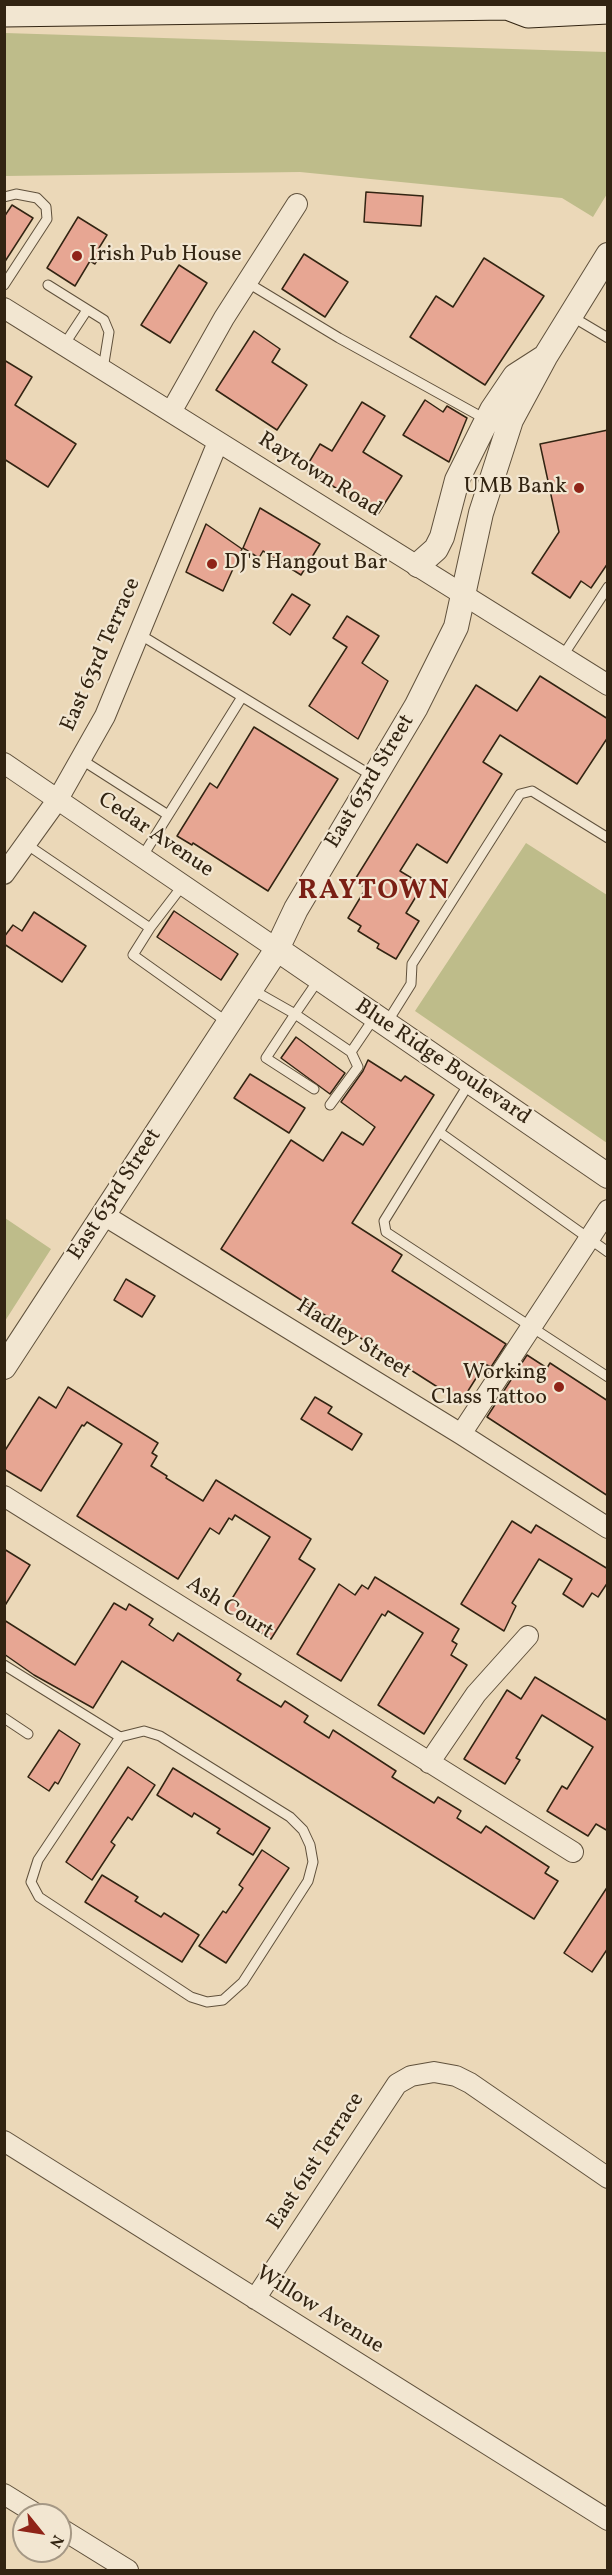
<!DOCTYPE html>
<style>
body{margin:0}
#map{position:relative;width:612px;height:2575px;overflow:hidden;background:#ebd8b8;font-family:Vollkorn,serif}
canvas{display:block}
.frame{position:absolute;inset:0;border:6px solid #322412;pointer-events:none}
.north{position:absolute;left:12px;top:2503px;width:60px;height:60px;box-sizing:border-box;background:#f2e6d1;border:2px solid #a59885;border-radius:50%;rotate:120deg;font-size:16px;font-weight:700;line-height:24px;text-align:center;color:#322412}
.north::after{content:'';display:block;margin:auto;width:21px;height:27px;background:#8f2418;clip-path:polygon(50% 0,100% 100%,50% 72%,0 100%)}
</style>
<div id="map">
<canvas width="612" height="2575"></canvas>
<div class="frame"></div>
<div class="north">N</div>
</div>
<script>
const c = document.querySelector('canvas').getContext('2d');
c.lineJoin = 'round';
function fillPath(path, color) { c.fillStyle = color; c.fill(path, 'evenodd'); }
const shape = rows => new Path2D(rows.map(r => 'M' + r).join(''));
function strokePath(path, color, width, dash) { c.strokeStyle = color; c.lineWidth = width; c.lineCap = dash ? 'butt' : 'round'; c.setLineDash(dash || []); c.stroke(path); }
function drawText(font, color, halo, rows, align = 'center') {
  c.font = font + ' Vollkorn,serif'; c.lineWidth = 4.5; c.setLineDash([]); c.textBaseline = 'middle'; c.strokeStyle = halo; c.fillStyle = color; for (const [text, x, y, turn = 0] of rows) {
    c.save(); c.translate(x, y); c.rotate((+turn || 0) * Math.PI / 180); c.textAlign = isNaN(turn) ? turn : align; if (halo) c.strokeText(text, 0, 0); c.fillText(text, 0, 0); c.restore();
  }
}
fillPath(shape([
 [5,33,607,52,607,194,593,217,562,198,300,172,5,176],
 [526,843,607,895,607,1143,415,1011],
 [5,1218,51,1249,5,1321]
]), '#bebc8a');
const building = shape([
 [366,192,423,196,421,226,364,222,366,192],
 [12,205,33,218,4,263,4,217,12,205],
 [78,217,107,235,99,248,103,250,95,264,90,261,75,286,47,268,78,217],
 [304,254,348,282,325,317,282,289,304,254],
 [484,258,544,296,485,385,410,337,436,296,453,307,484,258],
 [179,265,207,283,170,343,141,325,179,265],
 [254,331,280,349,272,362,307,385,277,430,216,390,254,331],
 [4,360,32,377,15,405,76,444,48,487,4,459,4,360],
 [425,400,443,412,447,406,467,418,449,462,403,435,425,400],
 [362,402,385,416,363,452,402,476,378,514,305,469,320,444,332,451,362,402],
 [608,430,608,563,591,588,581,581,570,598,532,573,559,532,540,444,608,430],
 [260,508,320,544,301,575,263,551,259,558,243,548,260,508],
 [206,524,242,549,223,591,186,572,206,524],
 [292,594,310,605,290,635,273,623,292,594],
 [347,616,379,636,362,663,388,681,358,739,309,706,347,647,333,638,347,616],
 [540,676,608,719,608,737,577,784,500,735,483,762,502,774,447,863,417,844,400,871,423,885,406,913,419,921,396,959,377,948,379,944,358,931,361,926,348,918,366,888,354,881,476,685,517,711,540,676],
 [254,727,338,779,268,891,193,843,192,845,177,836,210,783,217,788,254,727],
 [174,911,238,954,221,980,157,937,174,911],
 [34,912,86,946,62,982,4,944,4,937,13,925,22,931,34,912],
 [296,1037,345,1073,330,1094,281,1058,296,1037],
 [368,1060,401,1081,405,1076,434,1095,352,1223,402,1255,392,1271,506,1344,491,1367,485,1364,461,1402,221,1249,291,1140,323,1161,342,1132,363,1145,375,1127,341,1102,363,1071,368,1060],
 [250,1074,305,1108,289,1133,234,1098,250,1074],
 [126,1279,155,1296,142,1317,114,1300,126,1279],
 [527,1355,547,1368,550,1363,608,1401,608,1496,487,1417,527,1355],
 [68,1387,158,1443,152,1453,157,1456,151,1466,167,1476,166,1478,203,1501,216,1480,311,1539,299,1559,315,1569,271,1639,225,1610,270,1537,235,1515,232,1520,229,1518,219,1534,210,1528,178,1579,77,1516,122,1444,87,1422,84,1426,82,1425,41,1491,4,1469,4,1452,39,1397,56,1408,68,1387],
 [315,1397,332,1407,328,1413,362,1434,352,1450,301,1419,315,1397],
 [512,1521,531,1533,536,1525,608,1569,608,1582,598,1597,592,1593,583,1607,563,1594,572,1579,539,1559,512,1603,516,1606,504,1631,461,1604,512,1521],
 [4,1549,30,1565,4,1607,4,1549],
 [375,1577,459,1629,452,1641,457,1644,451,1655,467,1665,424,1734,378,1705,423,1633,388,1611,385,1616,382,1614,341,1681,297,1654,339,1584,355,1595,362,1585,368,1589,375,1577],
 [114,1603,126,1610,129,1604,153,1619,149,1625,173,1641,178,1633,241,1674,237,1680,281,1707,285,1701,308,1716,304,1722,329,1738,333,1730,396,1771,392,1777,434,1803,438,1797,461,1811,457,1818,481,1833,486,1826,549,1867,545,1873,558,1881,534,1919,122,1661,93,1708,34,1675,4,1654,4,1620,75,1665,114,1603],
 [535,1677,608,1721,608,1831,596,1824,588,1836,547,1811,562,1786,567,1789,593,1747,542,1715,516,1758,520,1760,505,1784,464,1759,507,1690,521,1699,535,1677],
 [59,1730,80,1744,58,1784,55,1782,49,1791,28,1777,59,1730],
 [128,1767,155,1785,132,1820,128,1817,111,1842,115,1845,92,1880,66,1862,128,1767],
 [173,1768,270,1828,253,1855,217,1833,220,1829,194,1813,192,1817,157,1795,173,1768],
 [262,1850,289,1868,226,1963,199,1946,223,1911,226,1913,243,1888,239,1885,262,1850],
 [102,1875,138,1897,135,1901,161,1917,164,1913,199,1935,182,1962,85,1902,102,1875],
 [608,1886,608,1948,592,1972,564,1953,608,1886]
]);
fillPath(building, '#e7a693');
strokePath(building, '#322412', 1.5);
const service = shape([
 [4,197,16,194,37,198,46,207,47,219,4,285],
 [248,283,339,338,487,420],
 [48,285,104,320,109,332,103,369],
 [571,316,608,338],
 [64,345,87,310],
 [139,634,374,777],
 [562,657,608,587],
 [82,760,168,815],
 [26,844,150,928,133,955,227,1022],
 [142,857,242,697],
 [150,928,183,885],
 [319,979,295,1014,351,1052,374,1018],
 [251,989,295,1014,266,1058,314,1089],
 [386,1024,411,984,412,964,520,794,532,791,608,838],
 [470,1082,384,1221,386,1232,608,1377],
 [330,1105,358,1067,351,1052],
 [439,1132,608,1252],
 [4,1665,120,1737,144,1731,160,1736,290,1817,303,1830,310,1845,313,1862,308,1881,243,1982,223,2000,207,2002,191,1997,39,1897,31,1882,38,1860,120,1737],
 [4,1718,28,1734]
]);
const minor = shape([
 [4,308,608,685],
 [171,412,224,318,297,204],
 [4,763,277,949],
 [4,874,58,799,105,716,218,442],
 [102,1214,461,1434,608,1528],
 [461,1434,608,1210],
 [4,1496,573,1852],
 [429,1763,476,1694,528,1636],
 [4,2141,608,2520],
 [255,2299,397,2084,411,2076,434,2072,456,2076,470,2083,608,2178],
 [4,2494,38,2515],
 [60,2528,128,2570]
]);
const tertiary = shape([
 [418,565,436,549,442,537,457,480,492,410,515,376,543,358],
 [277,949,608,1176],
 [4,1367,277,949,296,909,416,707,456,627,481,513,511,420,545,357,608,255]
]);
const secondary = shape([
 [4,13,507,6,528,14,608,10]
]);
strokePath(service, '#60513c', 11);
strokePath(minor, '#60513c', 22);
strokePath(tertiary, '#60513c', 26);
strokePath(secondary, '#322412', 29);
strokePath(service, '#f2e6d1', 9);
strokePath(minor, '#f2e6d1', 20);
strokePath(tertiary, '#f2e6d1', 24);
strokePath(secondary, '#f2e6d1', 27);
for (const [x, y, r, color] of [
 [77,256,6,"#8f2418"],
 [579,488,6,"#8f2418"],
 [212,564,6,"#8f2418"],
 [559,1387,6,"#8f2418"]
]) { const dot = new Path2D(); dot.arc(x, y, r, 0, 2 * Math.PI); c.fillStyle = color; c.fill(dot); strokePath(dot, '#f2e6d1', 2); }
drawText('22px', '#322412', '#f2e6d1', [
 ["Irish Pub House",89,256],
 ["UMB Bank",567,488,"right"],
 ["DJ's Hangout Bar",224,564],
 ["Working",547,1374,"right"],
 ["Class Tattoo",547,1399,"right"]
], 'left');
drawText('22px', '#322412', '#f2e6d1', [
 ["Raytown Road",319,476,32],
 ["East 63rd Terrace",102,655,-66],
 ["East 63rd Street",371,782,-59],
 ["Cedar Avenue",155,836,34],
 ["Blue Ridge Boulevard",442,1063,34],
 ["East 63rd Street",116,1195,-57],
 ["Hadley Street",353,1340,32],
 ["Ash Court",229,1609,32],
 ["East 61st Terrace",317,2162,-57],
 ["Willow Avenue",319,2311,32]
]);
c.letterSpacing = '1.5px';
drawText('bold 28px', '#7a1f14', '#f2e6d1', [
 ["RAYTOWN",374,893]
]);
c.letterSpacing = '0px';
</script>
